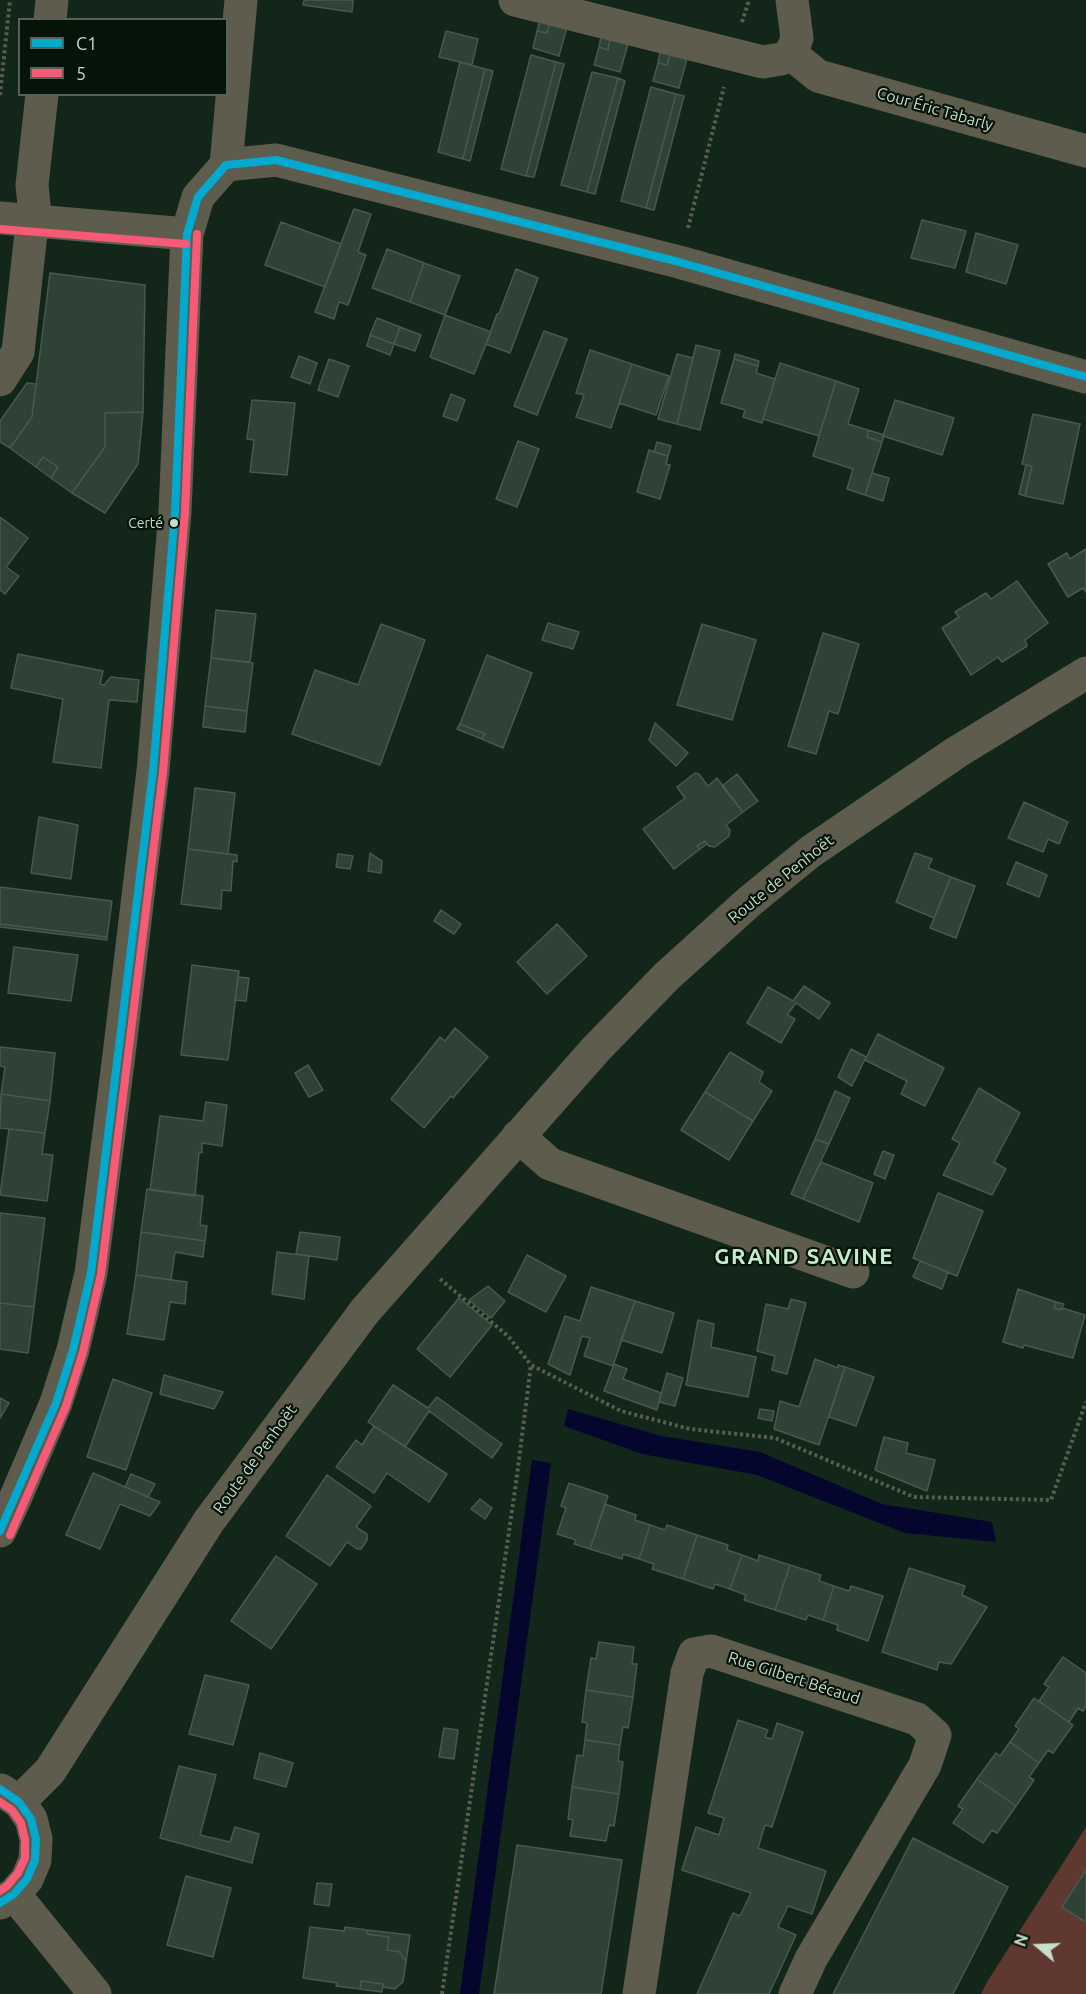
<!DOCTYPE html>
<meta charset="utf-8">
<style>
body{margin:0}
#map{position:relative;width:1086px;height:1994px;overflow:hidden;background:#122619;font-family:Ubuntu,sans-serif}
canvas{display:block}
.legend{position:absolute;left:18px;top:18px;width:210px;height:78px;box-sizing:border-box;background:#051309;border:2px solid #536457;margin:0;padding:8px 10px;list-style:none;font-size:18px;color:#c9ddcd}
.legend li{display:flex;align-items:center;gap:12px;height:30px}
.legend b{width:30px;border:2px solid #536457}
.north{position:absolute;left:1008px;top:1916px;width:60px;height:60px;-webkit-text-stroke:4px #051309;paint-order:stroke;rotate:289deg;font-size:16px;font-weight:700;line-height:24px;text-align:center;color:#c9ddcd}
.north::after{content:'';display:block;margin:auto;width:21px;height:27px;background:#c9ddcd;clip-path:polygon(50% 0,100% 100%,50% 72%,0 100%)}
</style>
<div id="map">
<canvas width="1086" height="1994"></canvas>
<ul class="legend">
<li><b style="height:8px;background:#00a9ce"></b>C1</li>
<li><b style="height:8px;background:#f75a77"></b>5</li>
</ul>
<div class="north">N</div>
</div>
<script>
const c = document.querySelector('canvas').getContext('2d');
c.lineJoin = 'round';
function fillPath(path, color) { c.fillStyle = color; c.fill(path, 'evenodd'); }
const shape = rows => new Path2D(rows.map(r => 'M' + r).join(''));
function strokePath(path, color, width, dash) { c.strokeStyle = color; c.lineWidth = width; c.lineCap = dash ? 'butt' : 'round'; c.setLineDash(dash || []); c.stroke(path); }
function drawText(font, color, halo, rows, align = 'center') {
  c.font = font + ' Ubuntu,sans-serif'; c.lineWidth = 4.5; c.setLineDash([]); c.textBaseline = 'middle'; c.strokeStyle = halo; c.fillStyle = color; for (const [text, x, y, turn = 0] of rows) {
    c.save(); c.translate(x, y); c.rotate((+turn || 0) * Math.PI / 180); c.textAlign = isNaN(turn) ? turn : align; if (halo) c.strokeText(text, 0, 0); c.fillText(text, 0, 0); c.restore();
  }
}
fillPath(shape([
 [1086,1827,1086,1994,981,1994,987,1982]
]), '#5f382f');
fillPath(shape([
 [568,1409,661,1436,760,1452,882,1504,992,1522,996,1542,905,1533,757,1475,642,1454,564,1426],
 [532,1460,551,1463,479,1994,460,1994]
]), '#05062e');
const building = shape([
 [304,0,353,0,352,12,303,5,304,0],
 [540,20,550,22,547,33,537,31,540,20],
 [550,22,567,27,559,56,533,48,537,31,547,33,550,22],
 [446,31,478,39,472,65,439,57,446,31],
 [601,37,610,39,608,50,599,47,601,37],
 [610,39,628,44,620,72,594,65,599,47,608,50,610,39],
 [660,52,670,55,667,65,658,63,660,52],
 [531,55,556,62,526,176,501,169,531,55],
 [670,55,687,59,679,88,653,81,658,63,667,65,670,55],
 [460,62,485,69,463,159,438,152,460,62],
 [556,62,564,64,534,177,526,176,556,62],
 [485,69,493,71,470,161,463,159,485,69],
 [592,72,618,78,587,192,561,185,592,72],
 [618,78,625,81,595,194,587,192,618,78],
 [651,87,676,94,646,208,621,201,651,87],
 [676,94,684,96,654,210,646,208,676,94],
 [354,209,371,214,358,252,366,255,348,305,339,302,334,319,315,312,354,209],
 [922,220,966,231,955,268,911,258,922,220],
 [281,222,341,244,325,287,265,265,281,222],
 [976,233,1018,245,1006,284,966,272,976,233],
 [387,249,424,263,410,302,372,288,387,249],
 [424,263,460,276,445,315,410,302,424,263],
 [516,269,538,278,510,353,486,344,497,314,499,314,516,269],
 [50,273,145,285,143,412,105,413,105,447,72,493,51,478,58,467,43,457,36,467,10,448,32,417,50,273],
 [445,315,491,332,474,374,430,357,445,315],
 [377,318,400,327,394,344,370,335,377,318],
 [400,327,421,335,415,351,394,344,400,327],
 [544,331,567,339,537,415,514,406,544,331],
 [370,335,394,344,390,355,367,346,370,335],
 [696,345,720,351,700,430,677,424,696,345],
 [590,350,632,364,611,428,576,417,584,395,576,393,590,350],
 [677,354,693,358,677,424,658,419,677,354],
 [735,354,759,361,758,366,734,359,735,354],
 [299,356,317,363,310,384,291,377,299,356],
 [329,359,349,366,338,397,318,390,329,359],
 [734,359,758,366,756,373,775,379,762,423,743,417,745,410,721,403,734,359],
 [780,363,836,381,819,436,763,419,780,363],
 [632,364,669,376,656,415,619,403,632,364],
 [836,381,859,389,848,424,868,430,867,437,882,442,865,495,847,489,853,469,813,456,836,381],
 [27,383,36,384,32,417,10,448,0,442,0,421,27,383],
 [451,394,465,400,457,421,443,416,451,394],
 [252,400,295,403,287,475,250,472,254,440,247,439,252,400],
 [895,400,954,418,942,455,883,436,895,400],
 [143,412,138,464,105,513,72,493,105,447,105,413,143,412],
 [1033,414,1080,424,1063,504,1025,496,1032,466,1022,464,1033,414],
 [868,430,884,435,882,442,867,437,868,430],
 [518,441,539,449,517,507,496,499,518,441],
 [657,442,671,446,668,456,654,452,657,442],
 [649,450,668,456,666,464,670,465,660,499,637,492,649,450],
 [43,457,58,467,51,478,36,467,43,457],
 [1026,465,1032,466,1025,496,1019,494,1026,465],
 [872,473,889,478,883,501,865,495,872,473],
 [0,517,28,538,6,567,19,576,5,594,0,590,0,517],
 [1086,549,1086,592,1083,588,1068,597,1048,564,1067,553,1070,559,1086,549],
 [1017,581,1048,623,1025,640,1027,646,1002,662,998,657,971,675,942,628,959,617,955,612,986,593,991,599,1017,581],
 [216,610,256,614,250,662,211,658,216,610],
 [548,623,579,632,573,649,542,640,548,623],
 [381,624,425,640,380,765,292,734,315,670,358,685,381,624],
 [702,624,756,640,732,720,677,705,702,624],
 [823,633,859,644,838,714,829,711,816,754,788,746,823,633],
 [18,654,103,671,100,684,104,685,111,677,139,680,137,702,109,700,101,768,53,762,63,699,11,688,18,654],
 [487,655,532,673,503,748,482,739,485,734,460,724,487,655],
 [211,658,253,663,247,711,205,706,211,658],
 [205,706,247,711,245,732,203,727,205,706],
 [655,723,688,753,676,766,649,740,655,723],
 [460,724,485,734,482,739,457,729,460,724],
 [695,773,699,774,708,786,717,778,743,812,726,825,730,830,729,836,715,847,709,846,705,841,697,846,700,849,674,869,643,829,685,798,677,787,695,773],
 [737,774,758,801,743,812,722,786,737,774],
 [195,788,235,793,228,854,188,849,195,788],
 [1024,802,1068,822,1059,844,1048,839,1043,852,1008,838,1024,802],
 [39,817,78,825,71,879,31,873,39,817],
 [705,841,707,844,700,849,697,846,705,841],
 [188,849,237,855,237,862,233,861,231,891,222,890,221,909,181,904,188,849],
 [370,853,382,861,381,873,368,871,370,853],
 [915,853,932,859,928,868,951,877,934,918,896,902,915,853],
 [338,854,353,856,350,869,336,867,338,854],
 [1016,862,1047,875,1039,897,1007,884,1016,862],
 [951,877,975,886,956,938,930,928,951,877],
 [0,887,112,901,107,937,0,924,0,887],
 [441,910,461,924,454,934,434,921,441,910],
 [0,924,107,937,107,940,0,927,0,924],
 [557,924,587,956,547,994,517,962,557,924],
 [14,947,78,955,71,1001,8,993,14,947],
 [192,965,239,971,228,1060,181,1055,192,965],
 [238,977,249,978,246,1001,235,1000,238,977],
 [804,986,830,1003,819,1019,796,1003,787,1015,795,1019,781,1043,747,1023,768,987,793,1001,804,986],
 [455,1028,488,1057,453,1098,451,1096,424,1128,391,1099,440,1037,445,1041,455,1028],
 [878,1034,944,1068,925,1106,901,1094,907,1081,865,1060,878,1034],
 [0,1047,55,1053,50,1101,1,1094,5,1067,0,1066,0,1047],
 [851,1049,866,1057,852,1086,838,1077,851,1049],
 [730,1052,763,1072,759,1082,772,1091,753,1121,705,1092,730,1052],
 [308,1065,323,1090,309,1097,295,1073,308,1065],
 [979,1088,1020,1113,994,1162,1006,1169,992,1195,943,1175,960,1143,952,1139,979,1088],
 [835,1091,850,1098,829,1144,815,1139,835,1091],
 [705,1092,753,1121,729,1160,681,1130,705,1092],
 [1,1094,50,1101,45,1133,0,1128,1,1094],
 [206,1102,227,1105,222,1146,202,1143,202,1153,199,1152,195,1196,150,1190,160,1116,203,1121,206,1102],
 [9,1129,45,1133,42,1154,53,1155,47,1201,0,1195,9,1129],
 [815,1139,829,1144,803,1199,791,1194,815,1139],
 [883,1151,894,1155,885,1179,874,1174,883,1151],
 [821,1162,873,1183,859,1222,803,1199,821,1162],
 [147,1189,203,1196,200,1225,207,1226,205,1241,141,1232,147,1189],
 [938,1193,983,1211,957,1276,913,1258,938,1193],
 [0,1213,45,1218,34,1307,0,1303,0,1213],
 [141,1232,205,1241,203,1257,175,1252,171,1280,136,1275,141,1232],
 [300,1232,340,1237,337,1260,296,1254,300,1232],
 [277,1252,309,1256,304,1299,272,1294,277,1252],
 [527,1255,566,1276,546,1312,508,1292,527,1255],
 [920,1261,948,1272,942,1289,913,1277,920,1261],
 [136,1275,187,1282,185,1304,170,1302,164,1340,127,1334,136,1275],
 [488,1286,505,1301,491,1318,469,1300,488,1286],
 [591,1287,635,1301,613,1366,584,1356,590,1338,582,1336,570,1375,548,1364,565,1316,580,1321,591,1287],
 [1018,1289,1056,1302,1054,1308,1061,1310,1062,1308,1085,1315,1073,1358,1024,1345,1023,1348,1003,1342,1018,1289],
 [459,1298,492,1325,450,1377,417,1349,459,1298],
 [791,1299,806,1303,787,1374,772,1370,775,1356,757,1351,766,1304,788,1309,791,1299],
 [635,1301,674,1313,662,1353,621,1340,635,1301],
 [1056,1302,1064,1304,1061,1310,1054,1308,1056,1302],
 [0,1303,34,1307,28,1353,0,1349,0,1303],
 [698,1320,714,1324,711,1347,756,1357,748,1397,686,1385,698,1320],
 [815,1359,838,1368,838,1365,845,1367,819,1445,774,1429,780,1401,799,1407,815,1359],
 [614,1364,627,1369,623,1379,661,1393,657,1410,604,1391,614,1364],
 [845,1367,874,1377,856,1426,829,1417,845,1367],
 [667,1373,683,1378,675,1406,659,1402,667,1373],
 [164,1375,223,1392,214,1409,160,1394,164,1375],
 [113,1379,152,1393,126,1470,87,1457,113,1379],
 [393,1385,428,1408,437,1397,502,1444,492,1458,429,1411,405,1447,368,1422,393,1385],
 [0,1398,9,1403,0,1418,0,1398],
 [760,1409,774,1411,772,1421,758,1418,760,1409],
 [374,1426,447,1474,429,1502,387,1473,374,1493,336,1467,356,1440,362,1445,374,1426],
 [884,1437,908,1443,906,1453,935,1460,927,1491,875,1470,884,1437],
 [93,1473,160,1502,150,1516,120,1504,100,1549,66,1535,93,1473],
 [131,1474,155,1484,148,1497,125,1487,131,1474],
 [327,1475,371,1506,356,1527,367,1534,367,1540,361,1549,357,1549,347,1542,330,1566,286,1536,327,1475],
 [569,1483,608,1496,590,1549,574,1544,576,1540,557,1534,566,1508,561,1506,569,1483],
 [480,1499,492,1508,485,1519,471,1509,480,1499],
 [605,1504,636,1515,635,1520,650,1525,639,1559,623,1554,622,1559,590,1549,605,1504],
 [650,1525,665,1530,667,1525,697,1535,683,1579,652,1569,654,1564,639,1559,650,1525],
 [697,1535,728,1545,727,1550,742,1555,730,1589,715,1584,713,1589,683,1579,697,1535],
 [742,1555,758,1561,759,1555,790,1565,775,1610,744,1600,746,1595,730,1589,742,1555],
 [276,1556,317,1584,271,1649,231,1621,276,1556],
 [790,1565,821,1575,819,1581,834,1586,823,1620,808,1615,806,1620,775,1610,790,1565],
 [909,1568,965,1586,962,1595,987,1607,951,1664,939,1662,937,1670,882,1652,909,1568],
 [834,1586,849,1591,851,1586,883,1596,868,1641,837,1630,838,1625,823,1620,834,1586],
 [599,1642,634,1647,632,1664,637,1664,633,1697,586,1690,591,1658,596,1659,599,1642],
 [1063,1657,1086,1673,1086,1706,1083,1711,1078,1708,1069,1722,1039,1701,1049,1687,1044,1684,1063,1657],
 [205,1675,249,1685,233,1745,189,1734,205,1675],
 [586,1690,633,1697,628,1728,623,1727,620,1745,585,1740,587,1723,582,1722,586,1690],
 [1034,1698,1073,1725,1053,1753,1048,1750,1039,1763,1010,1742,1019,1729,1015,1726,1034,1698],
 [738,1720,768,1730,765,1737,772,1739,777,1723,803,1732,772,1827,765,1825,758,1848,826,1871,812,1914,788,1906,778,1927,796,1935,769,1994,697,1994,733,1913,740,1916,751,1893,682,1870,696,1827,719,1835,724,1818,708,1813,738,1720],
 [444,1728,458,1730,454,1759,439,1757,444,1728],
 [585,1740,620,1745,618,1761,623,1762,619,1794,572,1787,577,1755,583,1756,585,1740],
 [1010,1742,1039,1763,1029,1777,1034,1780,1016,1806,977,1779,996,1753,1000,1756,1010,1742],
 [260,1753,293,1763,286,1787,254,1778,260,1753],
 [179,1766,216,1775,200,1835,230,1842,235,1827,259,1834,252,1863,160,1838,179,1766],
 [977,1779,1016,1806,997,1833,992,1830,983,1843,953,1823,963,1809,958,1806,977,1779],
 [572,1787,619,1794,614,1826,609,1825,606,1841,570,1836,573,1820,568,1819,572,1787],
 [913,1838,1008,1887,953,1994,833,1994,913,1838],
 [517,1845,622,1860,601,1994,494,1994,517,1845],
 [1086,1870,1086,1922,1062,1907,1086,1870],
 [186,1876,231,1888,213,1957,167,1945,186,1876],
 [317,1883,332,1884,329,1906,314,1904,317,1883],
 [310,1927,344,1931,345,1927,367,1930,367,1934,389,1937,387,1950,400,1952,406,1962,403,1982,395,1989,383,1987,383,1984,361,1981,360,1989,336,1986,337,1983,303,1978,310,1927],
 [367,1930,410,1935,406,1962,400,1952,387,1950,389,1937,367,1934,367,1930],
 [361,1981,383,1984,382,1992,360,1989,361,1981]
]);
fillPath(building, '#2e4235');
strokePath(building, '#48594d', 1.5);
strokePath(shape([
 [742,22,749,0],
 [0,95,10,0],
 [688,228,724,87],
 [440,1279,508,1336,531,1365],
 [442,1994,516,1483,531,1365,621,1411,690,1429,775,1438,914,1497,1051,1500,1086,1402]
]), '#595d50', 4, [3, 3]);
strokePath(shape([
 [515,0,763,62,781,59,791,54,797,38,792,0],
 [50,20,52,0],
 [791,54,818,76,1086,151],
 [226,165,276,160,679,262,1086,377],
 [0,218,187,234],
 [0,380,18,352,34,205,32,185,42,94],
 [518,1136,550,1164,853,1272],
 [0,1531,15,1499,56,1403,73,1350,91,1273,118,1063,153,771,175,512,187,234,198,197,226,165,241,0],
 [19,1802,50,1771,209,1521,365,1311,596,1049,667,976,750,901,810,852,957,752,1086,673],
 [14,1894,95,1994],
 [0,1903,14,1894,27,1879,35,1860,36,1839,31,1819,19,1802,1,1790],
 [639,1994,687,1673,694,1654,711,1651,917,1719,935,1735,925,1765,811,1959,795,1994]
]), '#5e5c4d', 33);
strokePath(shape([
 [226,165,276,160,679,262,1086,377],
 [0,1531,56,1403,73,1350,91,1273,153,771,175,512,187,234,198,197,226,165],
 [0,1789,19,1802,31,1819,36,1839,35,1860,27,1879,14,1894,0,1903]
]), '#00a9ce', 8);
strokePath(shape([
 [0,229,186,244],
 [10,1535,66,1406,83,1352,101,1274,163,772,185,512,197,234],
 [0,1802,12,1810,21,1823,25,1840,25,1858,18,1873,7,1886,0,1891]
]), '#f75a77', 8);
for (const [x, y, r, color] of [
 [174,523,5,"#c9ddcd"]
]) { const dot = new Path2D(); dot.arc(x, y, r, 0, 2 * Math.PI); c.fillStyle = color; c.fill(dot); strokePath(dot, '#051309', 2); }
drawText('14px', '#c9ddcd', '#051309', [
 ["Certé",163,523]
], 'right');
drawText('16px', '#c9ddcd', '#051309', [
 ["Cour Éric Tabarly",935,109,16],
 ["Route de Penhoët",781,879,-39],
 ["Route de Penhoët",255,1459,-54],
 ["Rue Gilbert Bécaud",794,1678,18]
]);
c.letterSpacing = '1.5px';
drawText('bold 22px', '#c3ebcc', '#051309', [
 ["GRAND SAVINE",804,1257]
]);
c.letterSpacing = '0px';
</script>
